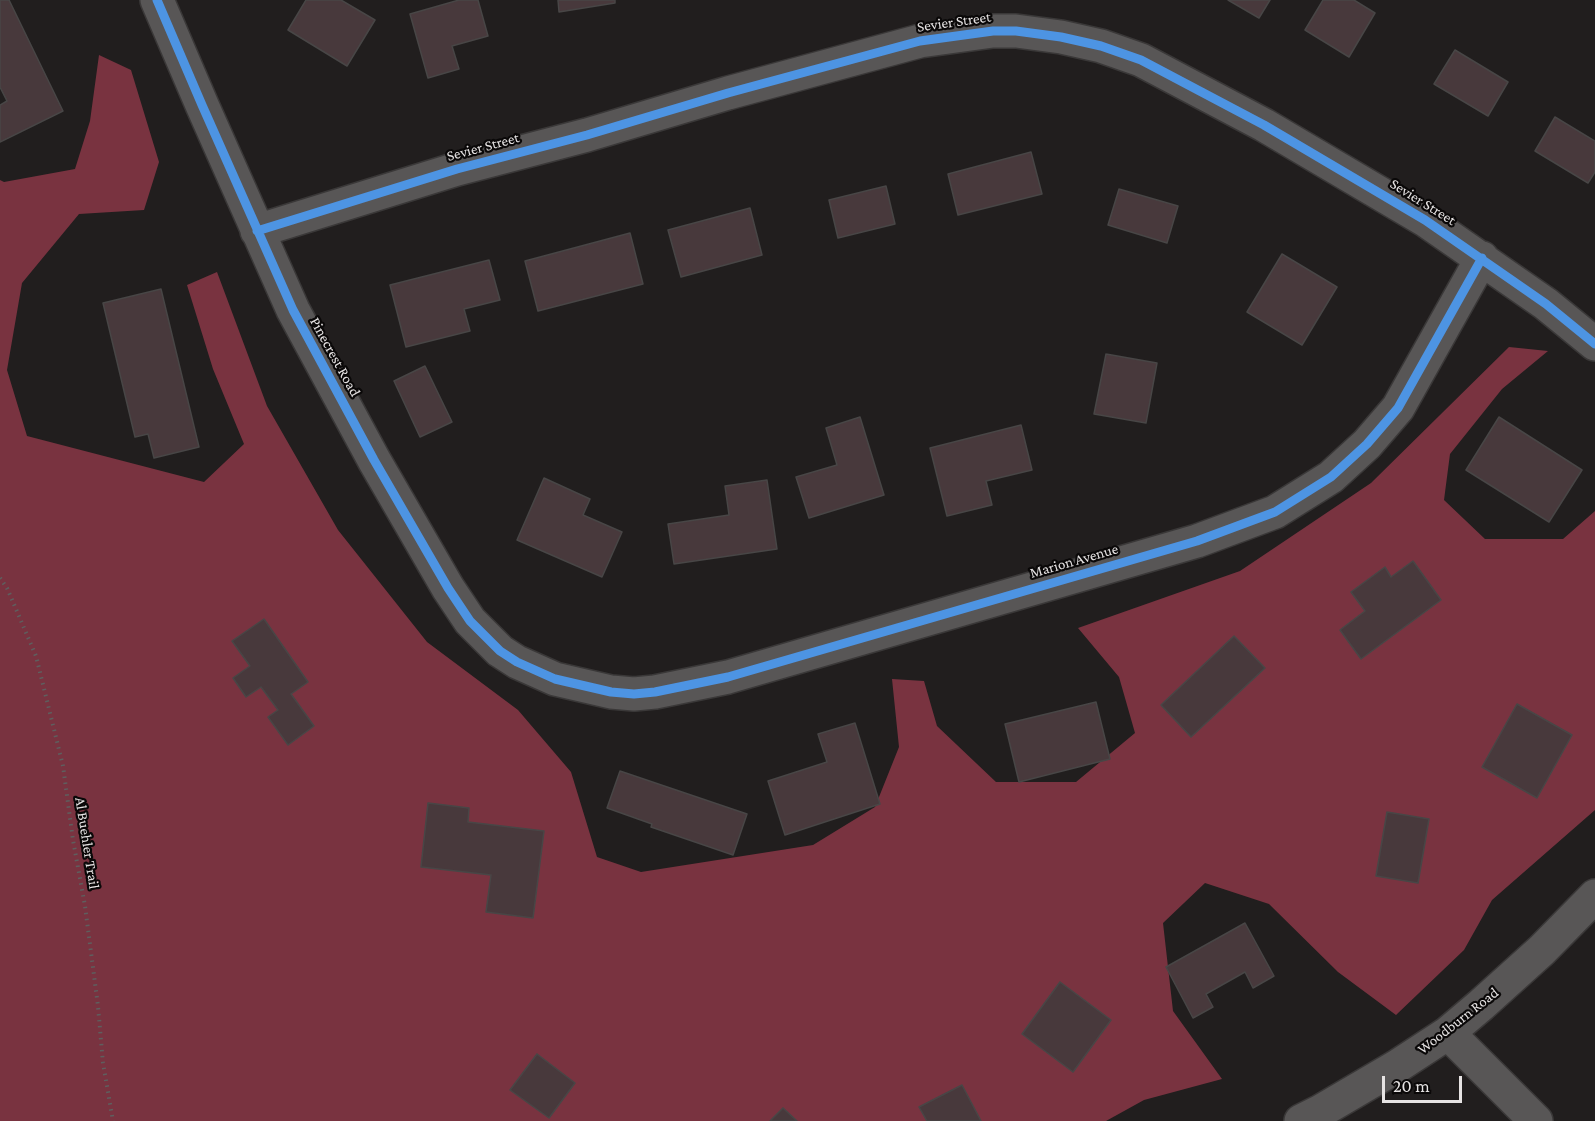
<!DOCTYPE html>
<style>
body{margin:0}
#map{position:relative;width:1595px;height:1121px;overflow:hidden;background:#211e1e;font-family:"Crimson Pro",serif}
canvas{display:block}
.scale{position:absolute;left:1382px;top:1076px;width:80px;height:27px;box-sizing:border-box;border:3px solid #e6e3e3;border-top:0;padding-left:8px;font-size:18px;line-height:21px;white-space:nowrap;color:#e6e3e3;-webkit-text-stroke:4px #0a0808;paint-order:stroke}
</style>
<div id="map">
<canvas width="1595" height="1121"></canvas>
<div class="scale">20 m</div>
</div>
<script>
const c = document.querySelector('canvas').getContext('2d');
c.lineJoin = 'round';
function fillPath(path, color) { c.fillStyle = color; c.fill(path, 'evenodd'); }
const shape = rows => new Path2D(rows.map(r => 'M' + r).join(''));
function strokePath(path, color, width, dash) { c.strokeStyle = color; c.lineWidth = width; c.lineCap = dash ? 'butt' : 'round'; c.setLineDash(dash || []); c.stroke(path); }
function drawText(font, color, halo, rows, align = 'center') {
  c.font = font + ' "Crimson Pro",serif'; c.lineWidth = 4.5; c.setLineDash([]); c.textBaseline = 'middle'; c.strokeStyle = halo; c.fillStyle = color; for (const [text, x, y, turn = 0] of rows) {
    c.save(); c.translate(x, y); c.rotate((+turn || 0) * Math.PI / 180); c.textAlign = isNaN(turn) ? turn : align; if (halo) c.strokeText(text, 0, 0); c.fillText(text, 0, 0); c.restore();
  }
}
fillPath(shape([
 [99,55,131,70,159,162,144,210,79,214,22,283,7,370,27,436,204,482,244,444,213,369,187,285,217,272,267,406,338,530,427,642,518,710,571,772,597,857,641,872,813,845,875,807,899,747,892,679,924,681,937,726,996,782,1076,782,1135,733,1119,677,1078,628,1240,571,1371,483,1509,347,1548,351,1502,389,1450,454,1444,500,1485,539,1563,539,1595,511,1595,810,1492,900,1464,950,1396,1015,1338,972,1269,904,1205,883,1163,923,1173,1011,1222,1079,1144,1100,1106,1121,0,1121,0,180,4,182,75,169,90,121]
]), '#793340');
const building = shape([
 [0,0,9,0,63,111,0,142,0,105,7,101,0,87,0,0],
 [306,0,341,0,375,20,347,66,288,30,306,0],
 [459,0,478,0,488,36,452,46,459,69,428,78,410,14,459,0],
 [558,0,615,0,615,3,559,12,558,0],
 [1228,0,1270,0,1259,18,1228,0],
 [1323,0,1354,0,1375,13,1349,57,1305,30,1323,0],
 [1455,50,1508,82,1488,116,1434,84,1455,50],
 [1555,117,1595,141,1595,172,1588,183,1535,151,1555,117],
 [1031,152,1042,194,958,215,948,174,1031,152],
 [886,186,895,224,838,238,829,200,886,186],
 [1119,189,1178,206,1167,243,1108,225,1119,189],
 [750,208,762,255,681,277,668,230,750,208],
 [630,233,643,284,538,311,525,261,630,233],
 [1282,254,1337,287,1302,345,1247,312,1282,254],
 [489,260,500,300,464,309,470,331,406,347,390,285,489,260],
 [161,289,199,447,154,458,148,434,135,437,103,303,161,289],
 [1106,354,1157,363,1146,423,1094,414,1106,354],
 [425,366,452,422,420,437,394,381,425,366],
 [860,417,884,495,809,518,796,477,837,465,826,428,860,417],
 [1499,417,1582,470,1549,522,1466,470,1499,417],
 [1021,425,1032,470,986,481,992,505,947,516,930,448,1021,425],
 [544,478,590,499,583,515,622,532,602,577,517,540,544,478],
 [767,480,777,549,674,564,668,524,729,515,725,486,767,480],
 [1413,561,1441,600,1361,659,1340,630,1365,611,1351,592,1385,567,1391,577,1413,561],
 [264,619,308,682,291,694,314,726,288,745,268,717,278,710,261,687,246,697,233,678,250,666,232,641,264,619],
 [1234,636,1265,668,1191,737,1161,705,1234,636],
 [1096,702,1110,759,1019,782,1005,724,1096,702],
 [1517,704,1572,735,1537,798,1482,767,1517,704],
 [855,723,880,804,785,835,768,781,827,762,818,734,855,723],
 [620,771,747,814,733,855,651,827,652,824,607,808,620,771],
 [428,803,469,808,468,822,544,831,533,918,486,912,491,875,421,867,428,803],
 [1387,812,1429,819,1418,883,1376,876,1387,812],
 [1245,923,1274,976,1253,988,1245,972,1206,994,1213,1007,1193,1018,1166,967,1245,923],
 [1060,982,1111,1020,1073,1072,1022,1034,1060,982],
 [537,1054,575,1083,549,1118,510,1090,537,1054],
 [962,1085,981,1121,927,1121,919,1107,962,1085],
 [783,1108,797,1121,770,1121,783,1108]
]);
fillPath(building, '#48393c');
strokePath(building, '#484646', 1.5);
const minor = shape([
 [157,0,202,105,293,310,374,460,448,588,470,621,500,651,517,662,555,679,611,692,634,694,655,692,728,677,1197,541,1275,512,1331,477,1367,444,1398,408,1482,258],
 [257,231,457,169,587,135,728,93,920,41,993,31,1016,31,1061,37,1101,46,1141,60,1264,125,1425,220,1546,304,1595,344],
 [1448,1033,1536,1121],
 [1301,1121,1321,1111,1396,1067,1448,1033,1481,1005,1542,950,1595,896]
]);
strokePath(minor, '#3a3838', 36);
strokePath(shape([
 [0,578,7,588,36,656,63,766,73,840,85,906,98,1006,103,1063,113,1121]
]), '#5f5e5e', 4, [1.5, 4.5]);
strokePath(minor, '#585656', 33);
strokePath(shape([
 [157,0,202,105,293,310,374,460,448,588,470,621,500,651,517,662,555,679,611,692,634,694,655,692,728,677,1197,541,1275,512,1331,477,1367,444,1398,408,1482,258],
 [257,231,457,169,587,135,728,93,920,41,993,31,1016,31,1061,37,1101,46,1141,60,1264,125,1425,220,1546,304,1595,344]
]), '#4d94e3', 9);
drawText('15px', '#e6e3e3', '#0a0808', [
 ["Sevier Street",954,22,-8],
 ["Sevier Street",483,147,-15],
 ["Sevier Street",1423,202,32],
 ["Pinecrest Road",335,357,61],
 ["Marion Avenue",1074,561,-16],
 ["Al Buehler Trail",87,843,81],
 ["Woodburn Road",1458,1021,-38]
]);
</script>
